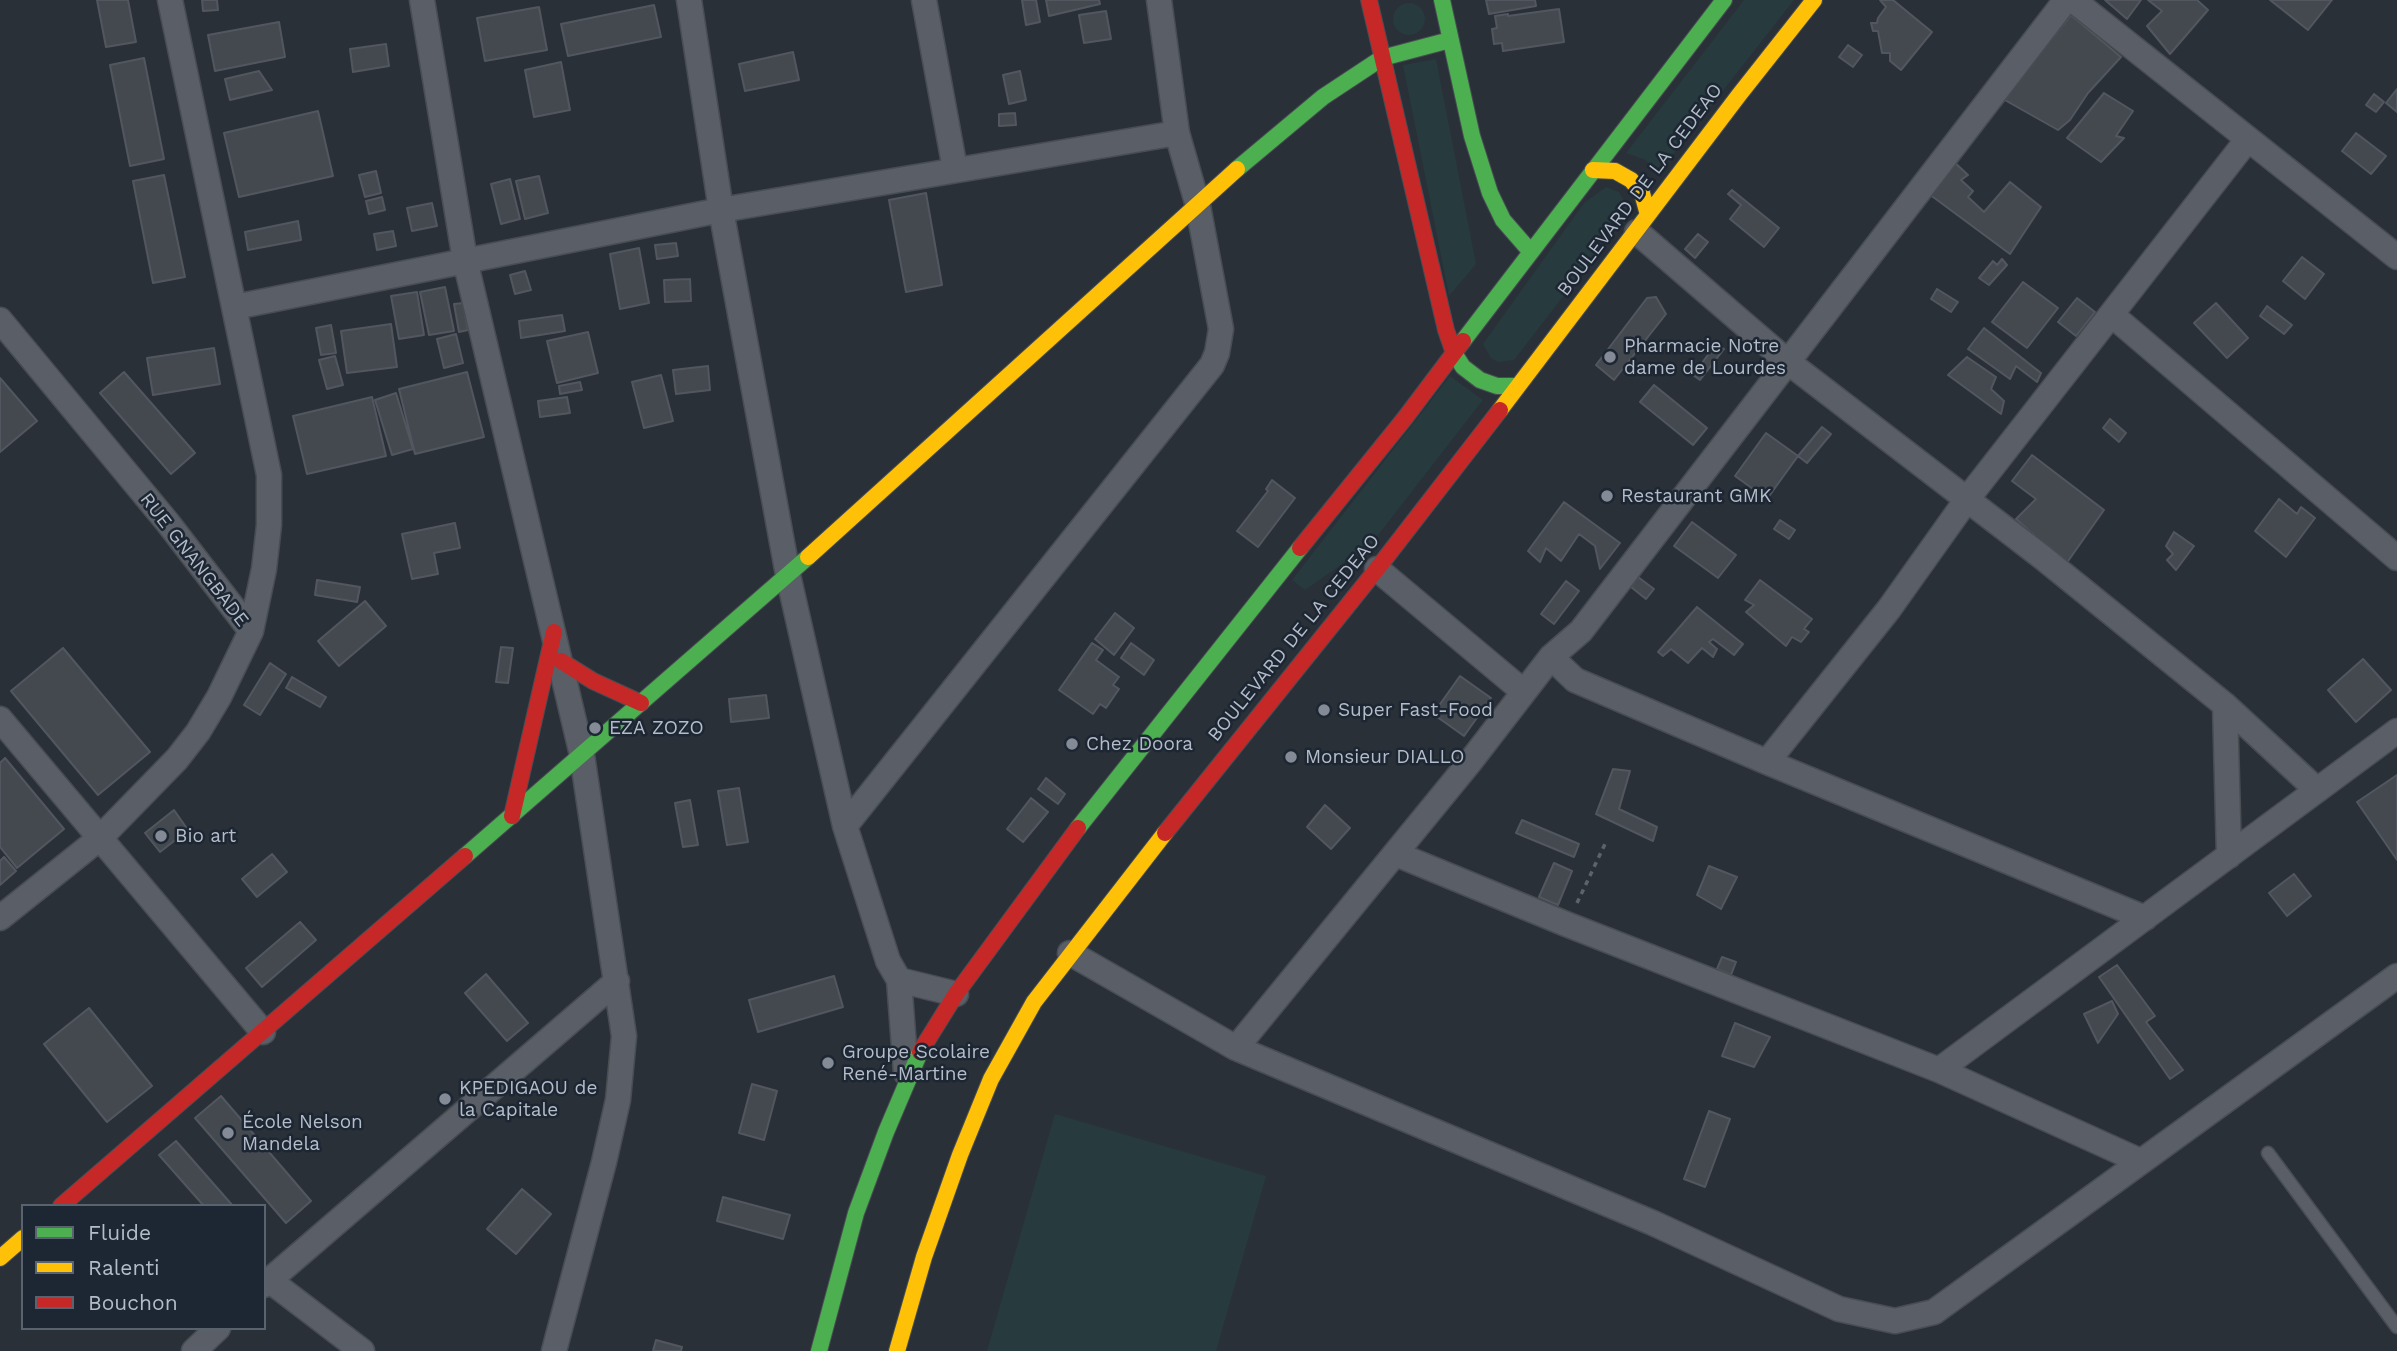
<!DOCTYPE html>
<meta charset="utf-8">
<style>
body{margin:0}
#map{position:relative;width:2397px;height:1351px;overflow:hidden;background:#2a3038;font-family:"Work Sans",sans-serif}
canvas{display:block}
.legend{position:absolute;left:21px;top:1204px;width:245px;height:126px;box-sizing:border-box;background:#1d2633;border:2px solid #59626f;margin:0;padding:9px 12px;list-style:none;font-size:21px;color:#b4bcc9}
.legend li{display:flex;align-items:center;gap:14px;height:35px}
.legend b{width:35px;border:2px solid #59626f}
</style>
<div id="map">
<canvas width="2397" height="1351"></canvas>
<ul class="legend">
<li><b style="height:9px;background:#4caf50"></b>Fluide</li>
<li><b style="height:9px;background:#ffc107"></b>Ralenti</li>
<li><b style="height:9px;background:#c62828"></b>Bouchon</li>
</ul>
</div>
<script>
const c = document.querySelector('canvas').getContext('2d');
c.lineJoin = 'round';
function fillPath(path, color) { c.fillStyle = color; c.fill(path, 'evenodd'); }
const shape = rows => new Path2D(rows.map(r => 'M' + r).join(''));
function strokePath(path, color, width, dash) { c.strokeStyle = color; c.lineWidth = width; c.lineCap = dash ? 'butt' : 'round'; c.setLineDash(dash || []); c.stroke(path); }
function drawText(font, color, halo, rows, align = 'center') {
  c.font = font + ' "Work Sans",sans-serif'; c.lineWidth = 5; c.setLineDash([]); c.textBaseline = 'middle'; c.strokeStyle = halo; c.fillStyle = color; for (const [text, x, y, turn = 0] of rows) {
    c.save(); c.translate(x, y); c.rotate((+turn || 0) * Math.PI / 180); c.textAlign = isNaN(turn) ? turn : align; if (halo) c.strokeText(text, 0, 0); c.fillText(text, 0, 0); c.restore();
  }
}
fillPath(shape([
 [1744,0,1794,0,1656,176,1646,160,1626,153],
 '1393 19a16 16 0 1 1 32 0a16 16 0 1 1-32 0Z',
 [1436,59,1476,264,1449,296,1403,65],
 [1606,187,1619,192,1627,206,1626,215,1514,360,1498,362,1491,358,1483,344,1584,203],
 [1450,376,1483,400,1465,423,1372,543,1305,590,1292,580],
 [1055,1114,1266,1176,1216,1351,987,1351]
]), '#273a3e');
const building = shape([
 [97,0,128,0,136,42,106,47,97,0],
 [202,0,217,0,218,10,203,11,202,0],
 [1022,0,1036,0,1040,22,1026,25,1022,0],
 [1046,0,1099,0,1100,4,1049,16,1046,0],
 [1486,0,1535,0,1536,6,1489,14,1486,0],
 [1893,0,1932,32,1901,70,1890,61,1890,53,1882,53,1878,31,1873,31,1871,23,1877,23,1878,18,1886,7,1880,0,1893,0],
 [2105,0,2141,0,2127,19,2105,0],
 [2148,0,2197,0,2208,10,2170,54,2147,26,2162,11,2148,0],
 [2270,0,2332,0,2308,30,2270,0],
 [654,5,661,37,568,56,561,24,654,5],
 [539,7,547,50,485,61,477,18,539,7],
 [1559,9,1564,42,1503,51,1502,43,1494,44,1492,29,1497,28,1495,16,1508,14,1508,16,1559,9],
 [1106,11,1111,39,1084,43,1079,15,1106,11],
 [2071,15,2121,57,2088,93,2070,120,2058,130,2003,99,2071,15],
 [279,22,285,57,215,71,208,35,279,22],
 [386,44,389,66,353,72,350,49,386,44],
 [1848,45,1862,55,1853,67,1839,57,1848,45],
 [793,52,799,80,745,91,739,64,793,52],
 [144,58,164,159,130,166,110,65,144,58],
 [561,62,570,110,534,117,525,70,561,62],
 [259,71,272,90,230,100,225,79,259,71],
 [1020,71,1026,100,1009,104,1003,75,1020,71],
 [2397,89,2397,112,2386,103,2397,89],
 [2104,93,2133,111,2116,136,2124,138,2101,162,2067,138,2104,93],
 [2374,94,2384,102,2376,112,2366,105,2374,94],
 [318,111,333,176,239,197,224,133,318,111],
 [1015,113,1016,125,999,126,999,114,1015,113],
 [2356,133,2386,156,2371,174,2342,151,2356,133],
 [1952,160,1968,175,1961,180,1973,191,1968,197,1984,212,2010,182,2041,207,2010,254,1929,194,1952,160],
 [376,171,381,193,365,197,359,175,376,171],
 [164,175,185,277,153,283,133,181,164,175],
 [539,176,548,213,525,219,516,181,539,176],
 [510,179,520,219,501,224,491,184,510,179],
 [1732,190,1779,228,1764,247,1730,219,1741,205,1728,194,1732,190],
 [926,193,942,285,906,292,889,200,926,193],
 [382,197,385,210,369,214,366,201,382,197],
 [432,203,437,226,412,231,407,208,432,203],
 [298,221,301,240,248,250,245,232,298,221],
 [393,231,396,246,377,250,374,234,393,231],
 [1698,234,1708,242,1695,258,1685,249,1698,234],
 [676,243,678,256,657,259,655,245,676,243],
 [639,248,649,303,620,309,610,254,639,248],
 [2302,257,2324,274,2305,299,2283,281,2302,257],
 [2002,259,2007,265,1989,285,1979,278,1993,261,1997,265,2002,259],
 [525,271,531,290,515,294,510,275,525,271],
 [690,279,691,301,665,302,664,280,690,279],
 [2023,282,2058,308,2027,348,1992,322,2023,282],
 [445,287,454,331,429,335,420,292,445,287],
 [1937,289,1958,302,1951,312,1931,299,1937,289],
 [417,292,424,335,399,339,391,296,417,292],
 [1656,297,1666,314,1614,380,1596,365,1647,298,1656,297],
 [2077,298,2095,312,2076,336,2058,322,2077,298],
 [463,303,468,330,459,332,454,304,463,303],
 [2216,303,2248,338,2227,358,2194,323,2216,303],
 [2267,306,2292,325,2284,334,2260,316,2267,306],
 [562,315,565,331,521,338,519,321,562,315],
 [391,324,397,367,347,373,341,331,391,324],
 [331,325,336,353,321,355,316,328,331,325],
 [1984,328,2041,373,2037,382,2016,366,2010,379,1968,349,1984,328],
 [588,332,598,373,557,383,547,341,588,332],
 [456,334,463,363,444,368,437,339,456,334],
 [1716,344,1724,349,1700,380,1693,375,1716,344],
 [214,348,220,384,153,395,147,358,214,348],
 [335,356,343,385,327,389,319,360,335,356],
 [1967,357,1996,377,1991,389,2004,401,2001,414,1948,375,1967,357],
 [708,366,710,390,676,394,673,370,708,366],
 [124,372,195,453,171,474,100,393,124,372],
 [467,372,484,437,415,454,399,389,467,372],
 [661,375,673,421,644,428,632,382,661,375],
 [0,378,37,421,0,452,0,378],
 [580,382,582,390,560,394,559,386,580,382],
 [1654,385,1707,428,1693,445,1640,402,1654,385],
 [396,393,413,449,392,455,375,400,396,393],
 [372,397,386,456,307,474,293,416,372,397],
 [567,397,570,413,540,417,538,401,567,397],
 [2110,419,2126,433,2119,442,2103,428,2110,419],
 [1822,427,1831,434,1807,463,1798,456,1822,427],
 [1766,433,1798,456,1767,499,1735,476,1766,433],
 [2032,455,2104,510,2066,564,2016,519,2036,499,2012,481,2032,455],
 [1272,480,1295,498,1258,547,1237,531,1268,491,1266,489,1272,480],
 [2279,499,2297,514,2301,507,2315,518,2286,557,2255,531,2279,499],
 [1564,502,1620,543,1600,569,1595,546,1579,534,1561,561,1546,548,1540,562,1528,551,1564,502],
 [1780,520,1795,530,1789,539,1774,529,1780,520],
 [1692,522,1736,555,1718,578,1674,546,1692,522],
 [455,523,460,548,434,553,438,574,412,579,402,534,455,523],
 [2174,532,2194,546,2176,570,2167,560,2173,554,2166,546,2174,532],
 [1638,577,1654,589,1646,599,1631,587,1638,577],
 [317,580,360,587,357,602,315,595,317,580],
 [1760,580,1812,619,1804,629,1809,632,1801,642,1792,637,1786,646,1746,612,1754,605,1745,600,1760,580],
 [1566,581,1579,591,1554,624,1541,614,1566,581],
 [365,601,386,626,339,666,318,641,365,601],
 [1697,607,1743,644,1734,655,1713,639,1709,642,1717,649,1713,657,1702,648,1688,663,1671,649,1663,656,1658,652,1697,607],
 [1115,613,1134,628,1114,655,1095,639,1115,613],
 [1092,643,1103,650,1096,660,1119,677,1113,685,1119,689,1106,708,1100,704,1093,714,1059,690,1092,643],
 [1131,643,1154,660,1144,675,1121,658,1131,643],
 [501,647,513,648,508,683,496,682,501,647],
 [63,648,150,752,98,795,11,691,63,648],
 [2363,659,2391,690,2356,722,2328,690,2363,659],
 [270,663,286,674,260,715,244,705,270,663],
 [1460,676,1491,698,1464,736,1433,714,1460,676],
 [292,677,326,697,320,707,286,688,292,677],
 [766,695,769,718,731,722,729,699,766,695],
 [5,758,64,829,17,868,0,847,0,763,5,758],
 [1613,769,1630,771,1619,809,1657,827,1653,841,1596,814,1613,769],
 [2397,775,2397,860,2357,802,2397,775],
 [1046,778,1065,794,1058,804,1038,789,1046,778],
 [739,788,748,842,727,845,718,791,739,788],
 [1031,798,1048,812,1023,842,1007,829,1031,798],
 [690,800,698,845,683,847,675,803,690,800],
 [1325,805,1350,828,1331,849,1307,827,1325,805],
 [174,810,188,830,160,852,145,833,174,810],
 [1522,820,1579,844,1574,857,1516,833,1522,820],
 [272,854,287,872,257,897,242,879,272,854],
 [4,857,16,871,0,885,0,861,4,857],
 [1554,863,1572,871,1558,905,1539,897,1554,863],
 [1709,866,1737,877,1721,909,1697,895,1709,866],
 [2294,874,2311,896,2287,916,2269,893,2294,874],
 [300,922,316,940,262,987,246,968,300,922],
 [1722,957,1736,962,1731,975,1717,969,1722,957],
 [2117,965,2155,1016,2146,1022,2183,1070,2170,1079,2099,977,2117,965],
 [486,974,528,1023,507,1041,465,993,486,974],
 [834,976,843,1007,758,1032,749,1000,834,976],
 [2112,1001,2118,1014,2098,1043,2084,1014,2112,1001],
 [89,1008,152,1086,107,1122,44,1044,89,1008],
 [1735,1023,1770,1037,1754,1067,1722,1056,1735,1023],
 [752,1084,777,1091,764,1140,739,1133,752,1084],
 [221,1096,311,1201,286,1223,195,1118,221,1096],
 [1709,1111,1730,1119,1705,1187,1684,1179,1709,1111],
 [176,1141,233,1206,204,1206,159,1155,176,1141],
 [522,1189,551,1214,516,1254,487,1229,522,1189],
 [723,1197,790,1215,783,1239,717,1221,723,1197],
 [656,1340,682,1347,681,1351,653,1351,656,1340]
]);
fillPath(building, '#444950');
strokePath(building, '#52575f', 2);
const lane = shape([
 [2268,1153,2397,1327]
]);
const street = shape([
 [170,0,269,475,269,525,264,569,251,631],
 [422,0,465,260,582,755,624,1036,618,1100,604,1162,554,1351],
 [689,0,721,210,788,575,845,826,888,961,899,980,906,1073],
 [924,0,955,169],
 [2073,0,2397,257],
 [1637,232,1788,362,2042,557,2225,705,2317,790],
 [235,307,721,210,1177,133],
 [2112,315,2397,558],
 [0,320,168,523,251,631,219,697,198,732,177,759,100,838,0,918],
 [1377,569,1524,692],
 [1551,657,1575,680,1767,762,2145,918],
 [2225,705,2229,856],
 [0,719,263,1032],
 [1767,762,1889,609,1968,498,2248,139],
 [845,826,1212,365,1217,353,1221,329,1198,206,1177,133,1159,0],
 [1396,854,1566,924,1939,1070,2140,1161],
 [1070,953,1236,1048,1653,1223,1839,1309,1895,1321,1934,1312,2397,976],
 [899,980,956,994],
 [1236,1048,1470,762,1551,657,1581,631,2066,0],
 [1939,1070,2397,731],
 [269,1280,362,1351],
 [264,1285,617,981],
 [194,1351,218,1328]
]);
const fast = shape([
 [1442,0,1472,136,1490,193,1503,220,1530,251],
 [1237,169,1323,97,1382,58,1450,40],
 [1463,341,1724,0],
 [1454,353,1463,367,1480,380,1497,386,1516,386],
 [1078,828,1300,548],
 [465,856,808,557],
 [819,1351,856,1213,886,1132,920,1052]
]);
const slow = shape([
 [1593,170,1615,171,1631,180,1642,193,1648,215],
 [1500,410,1739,95,1814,0],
 [808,557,1237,169],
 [0,1258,23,1238],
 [897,1351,924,1257,960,1155,991,1079,1034,1002,1165,833]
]);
const jam = shape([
 [1369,0,1446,330,1454,353],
 [1300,548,1405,418,1463,341],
 [561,661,593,681,641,703],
 [512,816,554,632],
 [1165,833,1377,569,1500,410],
 [920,1052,956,994,1078,828],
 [61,1206,465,856]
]);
strokePath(lane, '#484c53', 15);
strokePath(street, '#484c53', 27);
strokePath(fast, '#484c53', 18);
strokePath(slow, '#484c53', 18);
strokePath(jam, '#484c53', 18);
strokePath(shape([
 [1577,903,1605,844]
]), '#5d636a', 3.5, [5, 5]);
strokePath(lane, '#5a5e66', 12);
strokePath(street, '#5a5e66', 24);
strokePath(fast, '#4caf50', 16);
strokePath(slow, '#ffc107', 16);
strokePath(jam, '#c62828', 16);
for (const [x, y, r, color] of [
 [1610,357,7,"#848b96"],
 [1607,496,7,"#848b96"],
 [1324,710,7,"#848b96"],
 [595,728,7,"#848b96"],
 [1072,744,7,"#848b96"],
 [1291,757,7,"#848b96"],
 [161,836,7,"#848b96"],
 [828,1063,7,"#848b96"],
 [445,1099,7,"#848b96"],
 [228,1133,7,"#848b96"]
]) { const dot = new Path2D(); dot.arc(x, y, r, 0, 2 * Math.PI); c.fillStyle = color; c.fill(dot); strokePath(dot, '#1d2633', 2.5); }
drawText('19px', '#b4bcc9', '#1d2633', [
 ["BOULEVARD DE LA CEDEAO",1640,190,-53],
 ["RUE GNANGBADE",194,560,52],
 ["BOULEVARD DE LA CEDEAO",1294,638,-51]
]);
drawText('19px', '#b4bcc9', '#1d2633', [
 ["Pharmacie Notre",1624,346],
 ["dame de Lourdes",1624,368],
 ["Restaurant GMK",1621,496],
 ["Super Fast-Food",1338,710],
 ["EZA ZOZO",609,728],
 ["Chez Doora",1086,744],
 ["Monsieur DIALLO",1305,757],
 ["Bio art",175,836],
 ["Groupe Scolaire",842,1052],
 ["René-Martine",842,1074],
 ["KPEDIGAOU de",459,1088],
 ["la Capitale",459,1110],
 ["École Nelson",242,1122],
 ["Mandela",242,1144]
], 'left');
</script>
